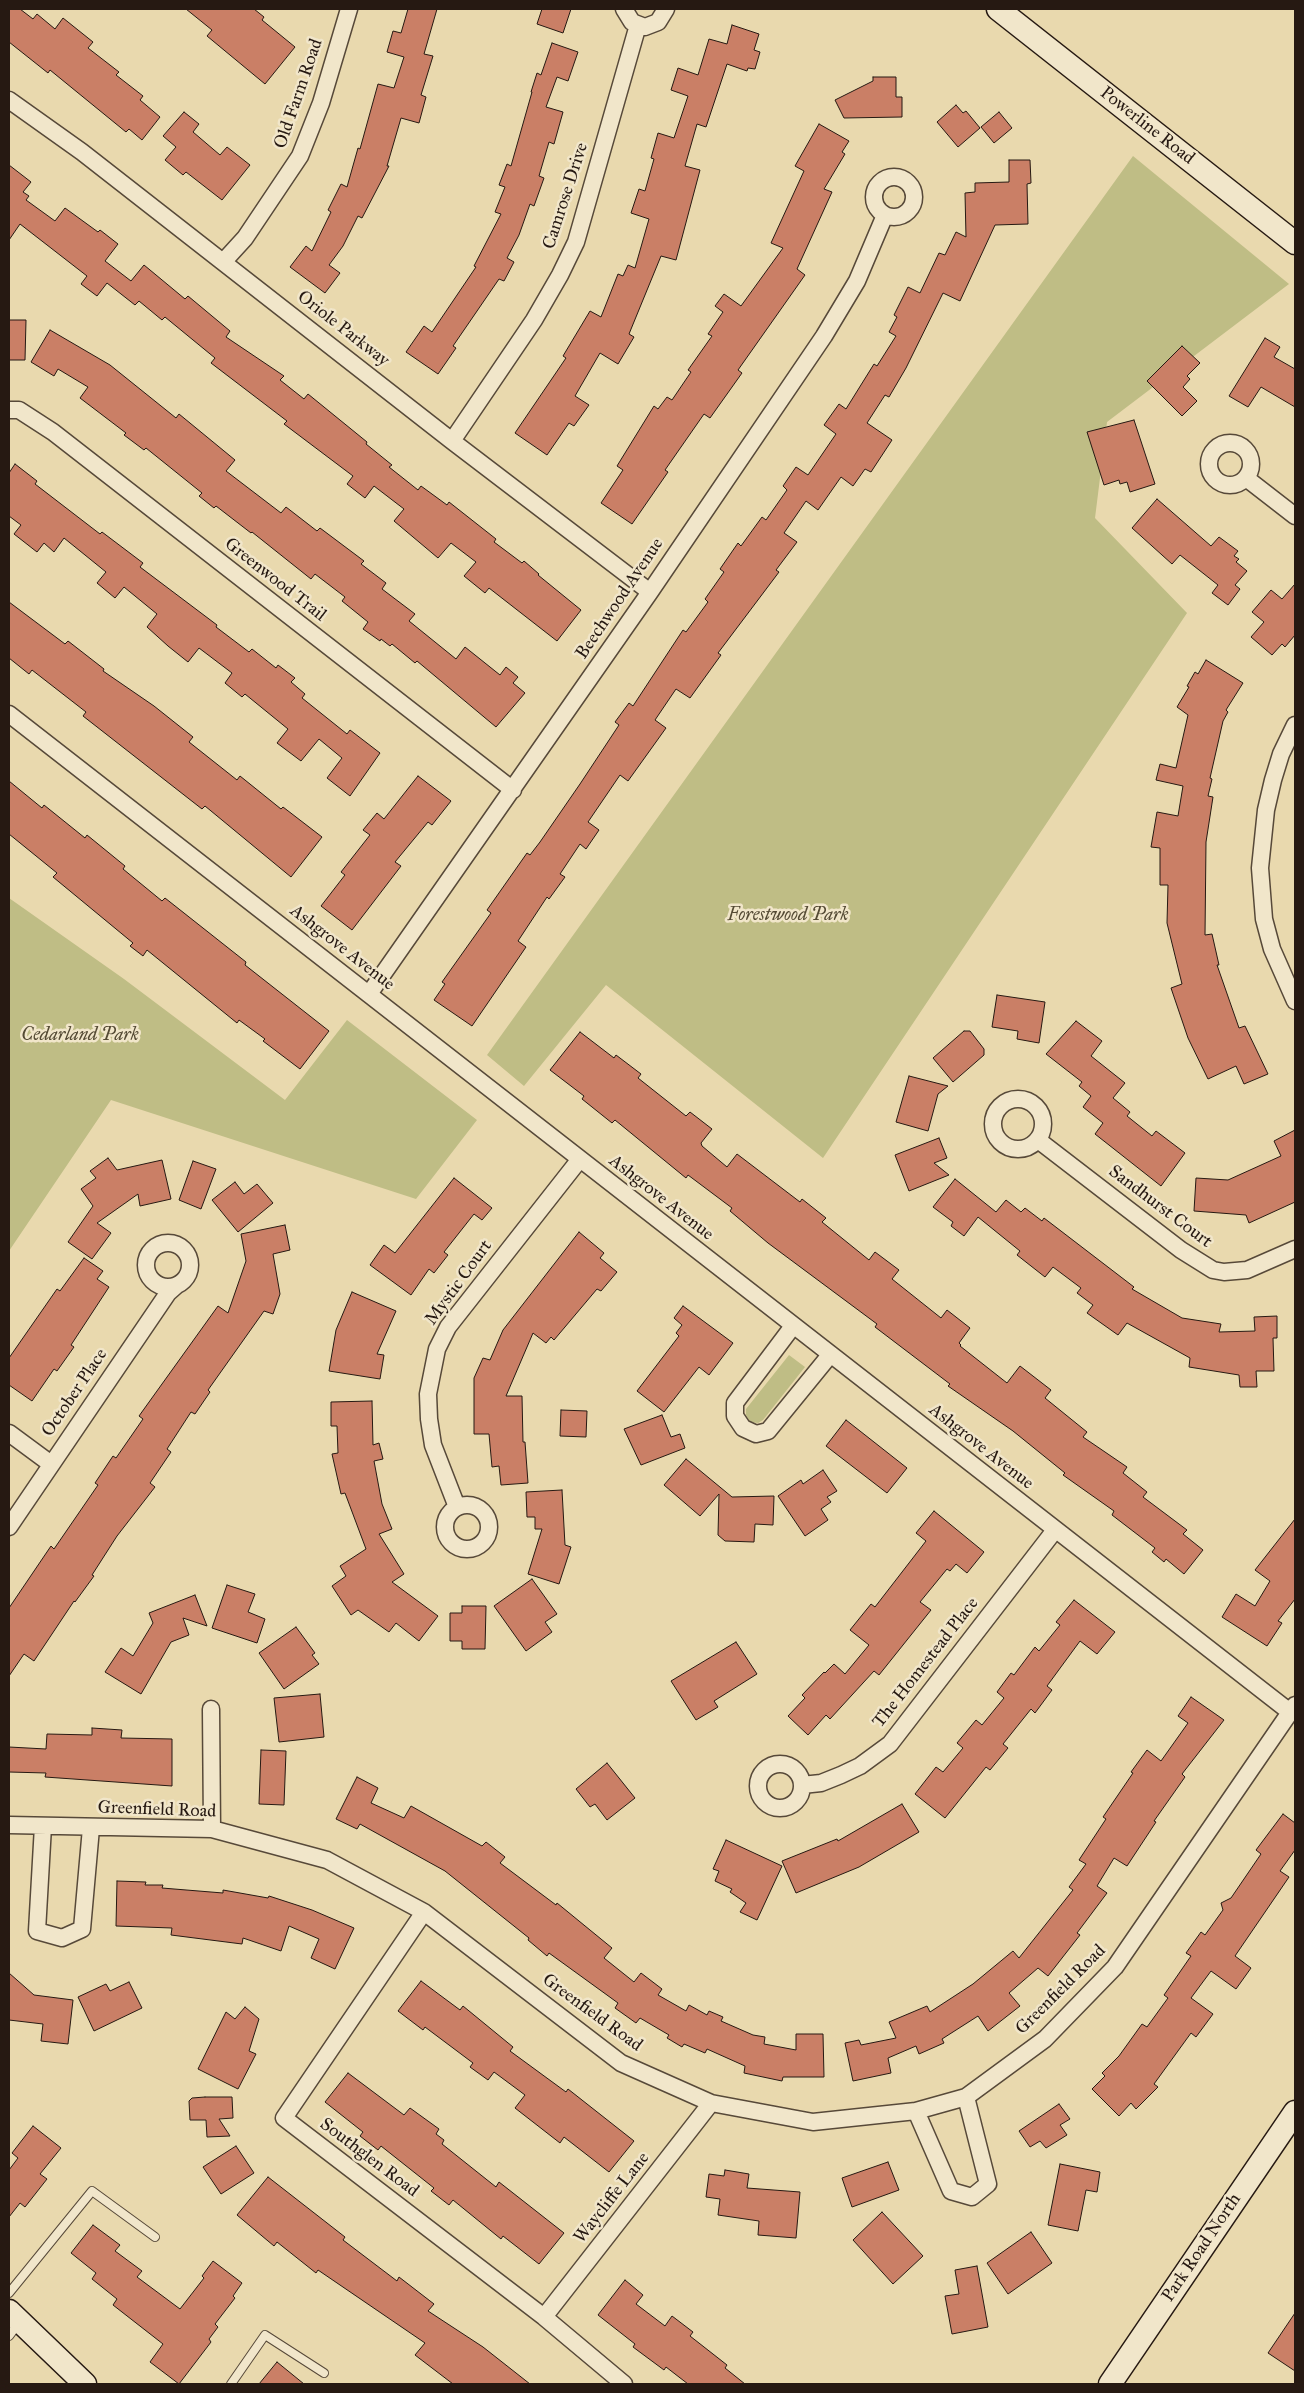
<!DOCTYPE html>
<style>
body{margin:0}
#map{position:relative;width:1304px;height:2393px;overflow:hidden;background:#e9d9ae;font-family:"IM FELL Great Primer",serif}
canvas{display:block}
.frame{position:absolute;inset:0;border:10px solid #261912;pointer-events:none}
</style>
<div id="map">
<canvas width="1304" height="2393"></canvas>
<div class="frame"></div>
</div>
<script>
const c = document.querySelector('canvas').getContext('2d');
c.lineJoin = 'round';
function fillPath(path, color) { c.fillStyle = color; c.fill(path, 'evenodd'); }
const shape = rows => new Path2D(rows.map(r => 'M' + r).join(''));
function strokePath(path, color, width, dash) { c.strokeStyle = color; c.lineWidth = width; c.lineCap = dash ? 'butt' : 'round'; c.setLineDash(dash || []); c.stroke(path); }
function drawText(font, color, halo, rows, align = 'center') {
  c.font = font + ' "IM FELL Great Primer",serif'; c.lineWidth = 5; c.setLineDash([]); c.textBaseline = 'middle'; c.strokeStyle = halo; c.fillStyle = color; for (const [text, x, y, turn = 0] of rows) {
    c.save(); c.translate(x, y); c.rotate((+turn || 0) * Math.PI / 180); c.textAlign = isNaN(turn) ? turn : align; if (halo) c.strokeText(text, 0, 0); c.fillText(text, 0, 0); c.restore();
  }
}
fillPath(shape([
 [1133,156,1289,284,1107,422,1095,518,1187,613,823,1158,606,985,524,1086,487,1055],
 [9,898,124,979,285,1100,347,1020,477,1120,416,1199,111,1100,9,1251],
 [789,1355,805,1367,763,1420,758,1423,750,1422,746,1415,746,1409]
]), '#bfbd85');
const building = shape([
 [9,9,20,9,33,19,37,14,55,29,63,18,93,42,88,48,119,72,116,75,143,96,140,100,160,117,142,140,129,129,126,132,50,70,48,73,9,42,9,9],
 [186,9,254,9,264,17,262,20,295,47,265,84,207,36,212,30,186,9],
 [408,9,437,9,424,54,433,56,421,95,426,97,419,123,401,118,387,166,389,166,362,218,358,216,343,246,329,265,340,273,325,293,290,267,306,246,312,251,331,212,328,210,341,184,347,187,358,148,360,149,378,84,394,88,404,57,387,52,393,31,401,33,408,9],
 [542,9,571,9,563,33,537,24,542,9],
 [732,25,759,34,754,50,760,52,755,69,748,68,747,71,727,64,706,127,697,124,685,166,700,170,676,260,661,256,629,334,634,337,618,364,600,353,575,396,589,405,574,426,569,423,547,455,515,433,566,358,563,356,590,311,601,317,618,274,623,276,628,265,635,268,649,219,631,213,639,189,645,191,654,159,651,158,658,133,674,138,688,96,671,90,678,68,698,75,709,39,727,44,732,25],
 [552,43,578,52,568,81,557,77,546,107,563,112,554,144,549,142,539,176,544,178,534,206,530,204,519,235,507,258,514,262,504,281,499,279,453,346,456,348,438,374,406,352,424,326,432,332,476,267,474,266,501,214,495,212,505,187,499,185,507,164,511,166,532,92,531,92,537,73,541,75,552,43],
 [873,77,896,77,896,97,902,97,902,117,844,118,835,100,873,81,873,77],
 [956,105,963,113,966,111,980,128,958,147,937,122,956,105],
 [184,112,199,124,193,132,220,155,227,147,250,165,222,200,186,172,183,175,165,160,176,147,163,136,184,112],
 [999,112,1012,128,994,143,981,127,999,112],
 [819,124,849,141,842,152,845,154,824,189,832,192,797,269,805,275,738,370,742,373,710,418,704,414,665,470,668,472,632,524,601,503,623,470,617,466,654,406,658,409,667,397,672,400,691,372,688,370,712,336,708,334,723,312,715,306,724,294,741,306,783,248,771,243,804,171,795,166,819,124],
 [1009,160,1030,160,1031,183,1027,184,1028,224,995,225,960,301,943,293,906,368,889,397,885,395,867,423,892,440,871,472,865,469,853,486,841,477,818,510,806,501,784,533,797,542,776,570,779,572,718,653,721,655,690,698,676,689,655,720,666,728,628,781,620,775,588,822,599,830,586,849,580,844,560,874,565,877,549,899,547,897,518,941,526,947,472,1026,434,1000,445,984,442,982,491,913,487,910,527,853,530,855,540,842,580,784,619,725,615,722,629,703,633,706,683,630,686,632,708,602,705,599,724,572,720,569,738,543,741,546,762,517,766,520,787,490,783,486,796,467,808,475,836,434,824,425,839,404,846,409,874,364,877,366,896,336,889,332,897,317,894,315,908,287,920,293,939,253,945,255,956,232,966,237,965,193,975,192,975,183,1009,182,1009,160],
 [9,165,31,182,23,192,29,196,26,200,55,221,65,208,98,232,100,230,118,244,105,261,131,281,144,265,185,299,188,296,230,331,226,337,284,376,280,380,304,399,308,394,367,442,366,444,392,465,389,467,418,490,421,486,447,505,449,502,496,539,494,542,522,563,524,561,539,574,538,575,581,610,557,641,489,588,485,593,464,576,476,562,451,543,438,558,394,521,404,509,374,486,365,498,347,484,353,476,284,424,287,421,211,363,215,358,165,317,162,320,139,301,135,305,107,283,97,296,81,284,87,276,20,224,9,240,9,165],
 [9,320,26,320,25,360,9,360,9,320],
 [50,330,110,365,176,418,179,414,235,460,226,471,281,513,286,507,317,531,320,528,364,561,361,564,386,583,382,589,415,614,409,621,456,659,465,647,500,675,506,667,518,677,513,683,525,693,496,727,417,661,415,663,392,644,390,646,381,639,380,641,363,629,368,622,342,601,345,597,315,574,311,579,252,532,251,533,216,506,214,508,199,496,202,493,146,448,144,450,124,435,126,433,80,398,88,387,58,369,54,376,31,362,50,330],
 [1265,338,1280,347,1274,357,1295,369,1295,407,1261,387,1248,407,1229,396,1265,338],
 [1182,346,1200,363,1187,376,1190,379,1183,387,1197,401,1182,416,1147,381,1182,346],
 [1134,420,1155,484,1130,492,1127,482,1120,484,1119,480,1104,485,1087,432,1134,420],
 [15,464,37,481,35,484,100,534,102,532,143,563,140,567,217,625,216,627,249,652,252,649,276,668,278,665,295,678,291,682,305,694,302,698,347,734,350,730,380,753,350,796,327,778,342,758,319,739,301,761,277,743,288,729,245,694,242,697,225,683,232,673,199,648,188,662,168,646,147,627,157,614,124,587,115,598,97,583,106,572,64,538,54,552,44,543,37,552,14,534,21,525,9,516,9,473,15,464],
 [1157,499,1211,546,1219,537,1238,551,1234,556,1239,559,1236,562,1247,571,1235,585,1240,589,1228,605,1212,593,1218,585,1180,555,1172,564,1132,528,1157,499],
 [1295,584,1295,635,1285,647,1282,644,1272,655,1251,637,1264,622,1252,612,1271,590,1282,599,1295,584],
 [9,602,65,644,68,641,104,669,103,671,154,706,193,737,189,742,237,780,240,776,281,809,283,807,322,837,291,877,205,806,202,809,83,716,86,712,32,670,29,674,9,658,9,602],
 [1206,660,1243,683,1226,710,1228,712,1223,721,1210,778,1212,779,1208,796,1213,797,1206,842,1205,935,1212,934,1219,965,1217,965,1239,1028,1245,1026,1268,1074,1244,1084,1236,1066,1208,1079,1188,1038,1171,988,1182,984,1167,923,1168,885,1160,885,1160,848,1151,847,1157,812,1178,816,1183,786,1156,780,1160,764,1176,768,1188,715,1177,707,1189,687,1187,686,1195,672,1198,674,1206,660],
 [418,776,451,801,432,825,428,822,395,862,401,866,352,930,321,906,345,875,341,872,370,835,363,830,377,813,384,819,418,776],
 [9,781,42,808,44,805,85,838,87,835,125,866,123,869,162,901,165,898,246,962,245,965,329,1031,300,1069,263,1041,265,1039,239,1020,237,1023,147,950,143,956,130,946,133,943,53,877,57,873,9,834,9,781],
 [997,995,1045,1002,1039,1043,1017,1039,1018,1031,992,1027,997,995],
 [1076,1021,1102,1041,1091,1056,1125,1083,1113,1098,1130,1112,1127,1116,1152,1136,1156,1131,1185,1153,1161,1186,1095,1134,1103,1123,1083,1107,1091,1096,1079,1086,1082,1082,1046,1054,1076,1021],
 [964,1031,970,1031,984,1049,984,1055,953,1082,933,1058,964,1031],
 [580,1032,614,1058,616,1055,641,1074,638,1078,686,1116,690,1112,712,1129,701,1143,702,1146,727,1167,737,1154,800,1202,802,1199,826,1218,822,1222,869,1260,875,1252,899,1270,892,1279,941,1318,947,1310,970,1328,959,1343,961,1345,960,1346,1007,1383,1020,1366,1051,1390,1045,1398,1087,1432,1083,1437,1127,1467,1123,1473,1147,1492,1143,1497,1187,1530,1183,1534,1203,1550,1184,1574,1166,1559,1164,1562,1152,1552,1155,1548,1112,1515,1114,1511,1063,1475,1065,1473,1013,1431,948,1386,950,1384,875,1327,877,1324,768,1243,730,1211,732,1208,688,1175,686,1178,615,1120,612,1123,582,1099,584,1096,550,1070,580,1032],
 [909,1076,948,1086,938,1094,928,1131,896,1122,909,1076],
 [1295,1130,1295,1202,1249,1223,1246,1215,1194,1211,1196,1178,1228,1180,1281,1156,1274,1141,1295,1130],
 [939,1138,947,1158,934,1163,949,1175,909,1191,895,1155,939,1138],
 [108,1158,117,1170,162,1160,171,1199,140,1206,138,1194,97,1223,111,1233,92,1259,68,1242,93,1206,81,1189,96,1178,90,1171,108,1158],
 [193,1161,216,1169,201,1209,179,1200,193,1161],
 [454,1178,492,1208,482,1220,474,1214,444,1252,448,1255,434,1273,429,1269,411,1295,370,1265,384,1245,395,1253,454,1178],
 [955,1179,996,1212,1006,1200,1021,1212,1025,1208,1042,1221,1044,1218,1134,1287,1132,1289,1182,1318,1221,1324,1219,1332,1255,1331,1254,1317,1277,1316,1277,1338,1273,1338,1274,1371,1256,1371,1257,1387,1240,1387,1239,1375,1189,1367,1190,1358,1127,1323,1118,1335,1087,1313,1093,1305,1077,1293,1081,1288,1053,1267,1045,1277,1017,1255,1020,1251,978,1217,964,1236,951,1226,953,1222,933,1207,955,1179],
 [235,1182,244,1194,257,1184,273,1203,238,1232,212,1200,235,1182],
 [285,1225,290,1250,273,1254,280,1294,273,1314,264,1311,208,1390,210,1392,195,1414,191,1412,167,1449,171,1452,150,1483,155,1487,117,1536,92,1575,94,1576,75,1602,74,1601,34,1661,24,1654,9,1676,9,1608,51,1546,54,1549,98,1485,95,1483,113,1456,116,1458,143,1419,139,1416,218,1306,228,1313,246,1261,241,1234,285,1225],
 [579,1232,604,1253,600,1258,617,1272,601,1291,597,1289,554,1340,551,1337,546,1343,533,1333,506,1396,522,1396,523,1442,525,1442,528,1483,501,1485,499,1466,492,1467,489,1434,474,1434,474,1378,483,1358,490,1360,503,1330,579,1232],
 [84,1258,103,1271,97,1279,109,1287,71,1345,74,1347,57,1371,54,1369,32,1401,9,1385,9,1358,57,1289,60,1291,84,1258],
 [352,1292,396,1311,377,1354,384,1355,380,1379,329,1371,336,1330,352,1292],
 [683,1306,733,1343,709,1375,699,1367,664,1412,637,1391,679,1336,676,1333,682,1325,674,1318,683,1306],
 [372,1401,373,1445,379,1443,383,1459,374,1461,382,1504,392,1529,379,1534,404,1574,392,1582,438,1616,419,1641,396,1623,389,1632,358,1610,351,1615,332,1586,346,1576,340,1566,366,1549,345,1493,341,1494,332,1454,338,1453,337,1426,331,1426,331,1402,372,1401],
 [561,1410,587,1411,586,1437,560,1436,561,1410],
 [662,1415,671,1437,680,1434,685,1448,641,1465,624,1429,662,1415],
 [846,1420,907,1468,887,1493,826,1446,846,1420],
 [686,1459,732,1497,774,1496,773,1525,755,1524,754,1542,725,1541,718,1535,719,1494,700,1516,664,1485,686,1459],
 [823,1470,837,1491,827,1497,831,1502,821,1509,828,1520,805,1536,778,1496,801,1480,803,1484,823,1470],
 [562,1490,565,1545,571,1547,559,1584,528,1574,542,1529,535,1529,535,1517,527,1517,526,1492,562,1490],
 [934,1511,984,1552,967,1573,956,1564,950,1571,947,1569,920,1602,931,1610,879,1675,874,1671,830,1719,826,1715,808,1735,788,1716,805,1698,802,1695,824,1672,825,1673,834,1664,845,1674,869,1645,850,1630,871,1604,875,1607,926,1541,916,1533,934,1511],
 [1295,1519,1295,1599,1278,1621,1282,1623,1267,1646,1222,1617,1236,1594,1255,1606,1270,1581,1255,1570,1295,1519],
 [532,1579,557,1614,545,1622,552,1632,526,1651,494,1606,532,1579],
 [227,1585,255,1594,248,1612,265,1619,257,1643,212,1628,227,1585],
 [195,1595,207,1626,183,1618,189,1635,171,1642,141,1694,105,1672,121,1648,133,1656,153,1623,149,1613,195,1595],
 [1074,1600,1115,1632,1097,1654,1080,1641,1047,1686,1052,1690,1035,1713,1031,1709,1003,1744,1008,1748,990,1770,986,1767,945,1818,915,1794,936,1767,943,1772,963,1748,957,1743,976,1720,982,1725,1004,1698,997,1692,1011,1673,1014,1675,1035,1647,1039,1651,1060,1625,1056,1622,1074,1600],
 [462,1606,486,1606,485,1649,462,1649,462,1641,450,1641,450,1613,462,1613,462,1606],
 [296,1627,315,1653,312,1655,319,1664,284,1689,259,1653,296,1627],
 [736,1642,757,1674,714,1701,718,1707,696,1720,671,1681,736,1642],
 [320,1694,324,1737,279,1742,274,1698,320,1694],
 [1191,1697,1224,1720,1182,1774,1185,1777,1154,1821,1156,1822,1127,1866,1114,1858,1097,1886,1107,1893,1077,1933,1080,1935,1048,1976,1038,1968,1009,1993,1020,2006,988,2031,978,2016,942,2039,944,2043,919,2054,916,2046,888,2058,891,2073,853,2081,845,2043,859,2040,861,2045,896,2038,889,2022,927,2006,930,2012,973,1984,1013,1951,1019,1958,1073,1890,1069,1887,1086,1864,1079,1860,1106,1819,1103,1817,1133,1773,1131,1772,1147,1750,1161,1761,1188,1723,1178,1716,1191,1697],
 [92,1728,122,1730,121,1738,172,1739,172,1786,45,1777,46,1773,9,1772,9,1747,46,1749,47,1734,92,1735,92,1728],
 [261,1750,286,1751,284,1805,259,1804,261,1750],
 [607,1763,635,1798,607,1820,595,1804,590,1807,576,1789,607,1763],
 [357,1777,378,1788,371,1803,404,1818,411,1806,482,1846,486,1842,505,1857,500,1863,556,1905,557,1903,612,1948,604,1958,634,1982,641,1973,662,1989,658,1995,686,2011,689,2005,707,2015,709,2011,723,2017,721,2021,753,2035,765,2037,764,2044,796,2050,796,2034,823,2034,824,2077,783,2077,782,2081,744,2073,745,2066,707,2049,705,2053,684,2044,682,2047,667,2038,669,2035,640,2018,636,2023,615,2008,618,2003,549,1953,547,1956,528,1940,529,1938,445,1871,360,1824,357,1829,336,1819,357,1777],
 [902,1804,919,1832,859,1867,796,1893,782,1861,837,1839,838,1841,902,1804],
 [1283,1814,1295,1823,1295,1850,1280,1871,1289,1877,1235,1956,1251,1968,1236,1989,1211,1971,1191,1998,1213,2014,1196,2037,1191,2033,1154,2084,1158,2087,1136,2109,1131,2103,1119,2116,1092,2089,1105,2076,1102,2073,1119,2056,1142,2024,1147,2027,1168,1998,1164,1995,1191,1956,1186,1953,1201,1932,1205,1935,1223,1910,1221,1903,1231,1898,1261,1854,1256,1850,1283,1814],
 [726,1840,782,1866,757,1920,740,1912,746,1903,730,1892,732,1889,715,1881,719,1871,713,1869,726,1840],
 [117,1881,146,1882,145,1885,163,1885,162,1888,223,1893,223,1890,268,1898,269,1896,312,1910,354,1928,335,1969,311,1958,319,1939,289,1926,281,1951,243,1938,242,1944,171,1935,172,1928,116,1926,117,1881],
 [9,1973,34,1995,73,2000,68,2044,41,2041,43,2024,9,2020,9,1973],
 [421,1981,460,2010,463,2006,513,2047,510,2051,566,2092,568,2089,634,2141,609,2172,564,2137,560,2143,515,2108,525,2095,494,2072,488,2080,470,2067,473,2063,425,2027,423,2030,398,2011,421,1981],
 [129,1982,142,2008,94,2031,78,1997,106,1984,110,1991,129,1982],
 [245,2007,259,2019,249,2051,256,2054,238,2089,198,2069,226,2012,235,2019,245,2007],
 [348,2073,404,2115,410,2108,439,2129,436,2134,444,2140,442,2144,496,2187,499,2182,564,2233,539,2264,503,2236,501,2239,453,2200,449,2205,431,2191,434,2188,381,2146,378,2150,360,2136,363,2132,325,2102,348,2073],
 [205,2097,232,2097,233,2118,219,2119,230,2136,207,2137,206,2120,190,2120,189,2101,192,2098,205,2097],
 [1059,2104,1070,2119,1060,2125,1067,2135,1046,2148,1040,2141,1030,2147,1019,2131,1059,2104],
 [33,2126,61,2148,40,2174,47,2179,25,2207,20,2203,9,2217,9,2170,18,2158,12,2153,33,2126],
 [236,2146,254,2173,221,2194,203,2167,236,2146],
 [888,2162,899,2190,852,2207,842,2178,888,2162],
 [1060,2164,1100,2172,1097,2192,1086,2190,1078,2231,1048,2225,1060,2164],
 [725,2170,749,2174,747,2188,800,2192,796,2238,758,2235,759,2221,718,2215,720,2199,706,2197,709,2174,724,2176,725,2170],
 [268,2177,345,2237,343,2240,397,2281,399,2277,434,2304,428,2311,483,2347,530,2384,453,2384,415,2355,425,2343,318,2270,316,2273,277,2242,274,2246,237,2215,268,2177],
 [882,2212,923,2256,893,2284,853,2240,882,2212],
 [93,2225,120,2245,115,2251,142,2271,137,2277,180,2309,204,2278,202,2276,213,2261,242,2283,233,2296,235,2298,215,2324,218,2327,209,2339,211,2342,179,2384,150,2362,163,2344,113,2305,117,2299,92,2279,96,2273,71,2253,93,2225],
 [1031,2232,1052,2263,1008,2294,987,2263,1031,2232],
 [977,2266,988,2327,952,2334,945,2296,959,2294,955,2270,977,2266],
 [625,2280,643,2295,636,2304,665,2326,672,2316,693,2332,690,2336,727,2365,725,2368,745,2384,688,2384,666,2367,664,2370,633,2347,635,2344,598,2315,625,2280],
 [1295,2313,1295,2371,1268,2353,1295,2313],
 [277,2362,304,2384,259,2384,277,2362]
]);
fillPath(building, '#ca7f66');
strokePath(building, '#261912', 1);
const service = shape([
 [9,2293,92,2191,155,2237],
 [9,2336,18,2324],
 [231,2384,265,2335,324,2373]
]);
const minor = shape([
 [624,9,632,22,645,27,658,22,666,9],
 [9,100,82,152,452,441,650,592],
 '874 197a20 20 0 1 1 40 0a20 20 0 1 1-40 0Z',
 [224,261,245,238,300,156,321,103,349,9],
 [9,410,19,410,53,432,513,790],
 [452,441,534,320,560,275,576,242,638,25],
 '1209 464a21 21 0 1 1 42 0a21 21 0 1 1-42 0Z',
 [1246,478,1295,516],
 [9,714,1290,1712],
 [1295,725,1281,754,1273,780,1266,810,1260,868,1264,919,1272,949,1295,1001],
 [369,994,650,592,824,336,857,281,885,215],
 '993 1124a25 25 0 1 1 50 0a25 25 0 1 1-50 0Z',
 [1038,1140,1181,1250,1213,1270,1224,1272,1247,1270,1295,1249],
 '146 1265a22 22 0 1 1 44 0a22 22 0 1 1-44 0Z',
 [793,1326,735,1403,735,1416,743,1428,756,1434,768,1431,830,1355],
 [9,1433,51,1464],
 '445 1527a22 22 0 1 1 44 0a22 22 0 1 1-44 0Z',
 [457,1507,433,1445,429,1419,428,1394,437,1349,448,1327,580,1159],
 [9,1527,168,1293,177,1285],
 [211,1709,212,1829],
 '758 1786a22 22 0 1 1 44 0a22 22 0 1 1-44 0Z',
 [802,1785,821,1783,841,1775,860,1766,890,1744,1055,1530],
 [9,1825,212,1829,327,1860,424,1912,621,2063,711,2103,813,2122,916,2111,966,2097,1045,2039,1115,1967,1295,1705],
 [43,1826,37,1931,62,1938,82,1929,91,1828],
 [424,1912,284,2118,544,2317,624,2384],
 [916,2111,951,2191,972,2197,988,2184,966,2097],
 [544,2317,711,2103]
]);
const secondary = shape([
 [998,9,1295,243],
 [9,2311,85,2384],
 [1110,2384,1295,2112]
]);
strokePath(service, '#574939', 10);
strokePath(minor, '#574939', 19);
strokePath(secondary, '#261912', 25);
strokePath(service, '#f1e6ca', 8);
strokePath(minor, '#f1e6ca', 16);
strokePath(secondary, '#f1e6ca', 22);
drawText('18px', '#261912', '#f1e6ca', [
 ["Old Farm Road",299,94,-71],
 ["Powerline Road",1147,126,38],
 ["Camrose Drive",566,196,-72],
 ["Oriole Parkway",343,329,38],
 ["Greenwood Trail",275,580,38],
 ["Beechwood Avenue",620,599,-56],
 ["Ashgrove Avenue",342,948,38],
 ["Ashgrove Avenue",661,1198,38],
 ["Sandhurst Court",1160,1207,37],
 ["Mystic Court",459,1283,-54],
 ["October Place",75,1393,-56],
 ["Ashgrove Avenue",981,1447,38],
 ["The Homestead Place",926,1663,-52],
 ["Greenfield Road",157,1810,2],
 ["Greenfield Road",1061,1990,-45],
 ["Greenfield Road",592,2013,36],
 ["Southglen Road",369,2158,37],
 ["Waycliffe Lane",612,2198,-52],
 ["Park Road North",1202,2248,-56]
]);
drawText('italic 18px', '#544a34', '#f1e6ca', [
 ["Forestwood Park",788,916],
 ["Cedarland Park",80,1036]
]);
</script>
